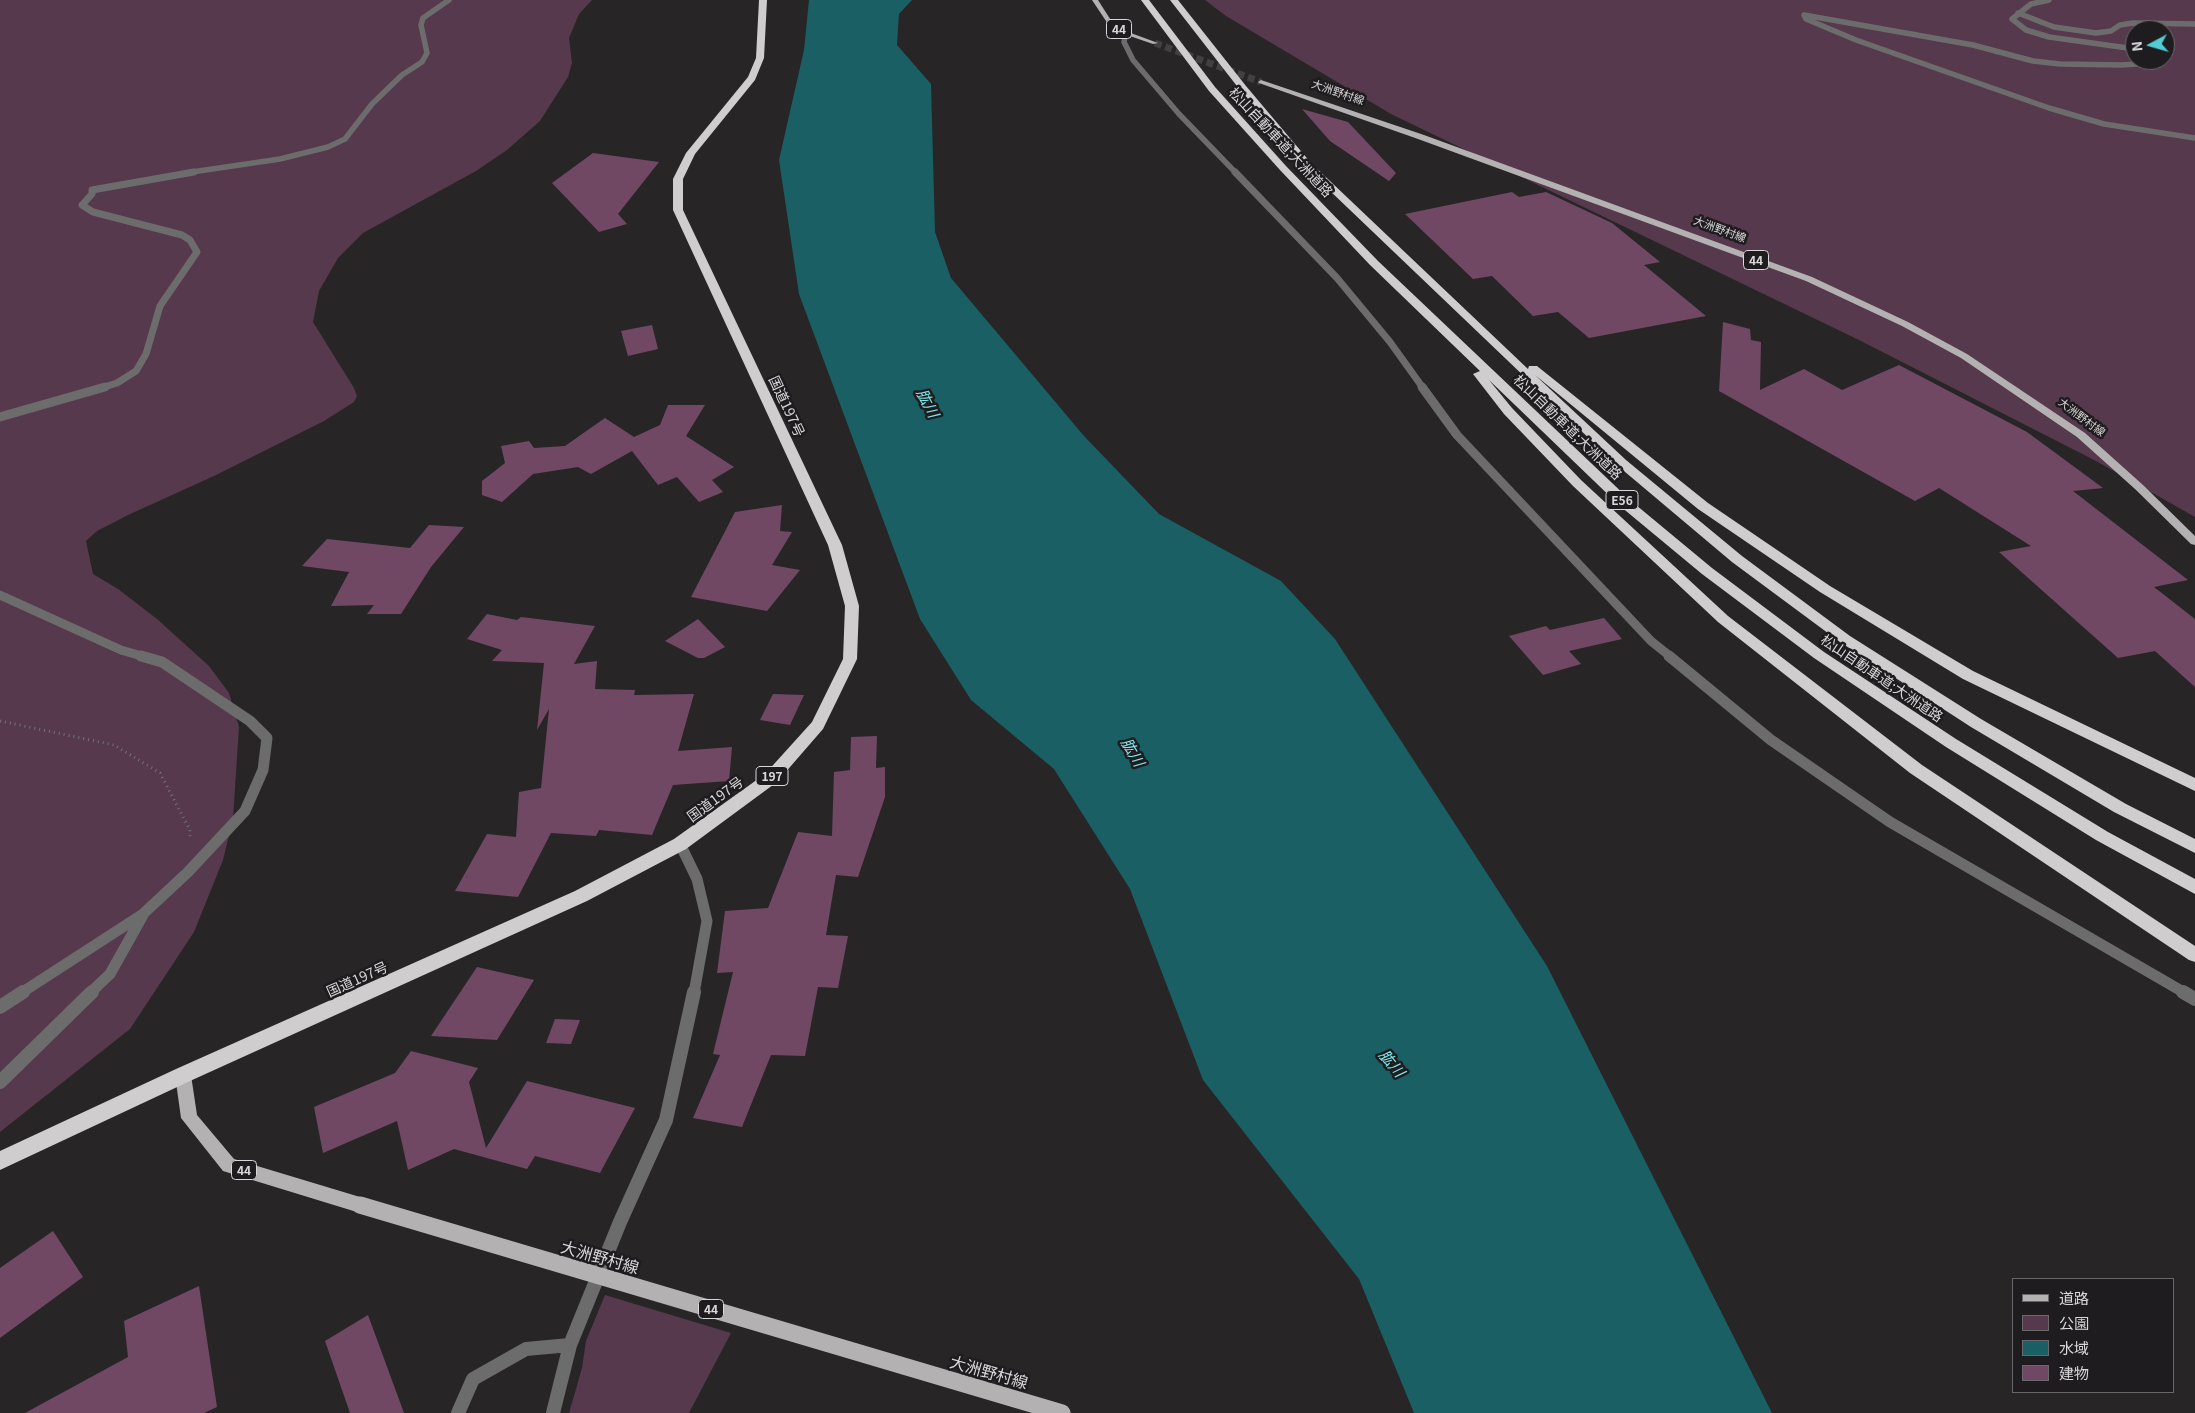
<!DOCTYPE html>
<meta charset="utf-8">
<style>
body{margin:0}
#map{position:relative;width:2195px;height:1413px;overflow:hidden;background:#282527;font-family:Georgia,"Noto Sans JP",serif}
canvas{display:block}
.legend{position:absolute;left:2012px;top:1278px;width:162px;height:115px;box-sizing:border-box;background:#1e1c1e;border:1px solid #696769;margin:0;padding:6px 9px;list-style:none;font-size:15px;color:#d9d7d9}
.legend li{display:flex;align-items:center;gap:10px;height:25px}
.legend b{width:25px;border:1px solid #696769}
.north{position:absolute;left:2125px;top:20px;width:50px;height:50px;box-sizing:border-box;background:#1e1c1e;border:1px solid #696769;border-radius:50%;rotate:264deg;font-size:14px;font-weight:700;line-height:20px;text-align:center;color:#d9d7d9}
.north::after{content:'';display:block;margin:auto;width:18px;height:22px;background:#51ccd4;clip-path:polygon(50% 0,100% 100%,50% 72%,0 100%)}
</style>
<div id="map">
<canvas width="2195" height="1413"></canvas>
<ul class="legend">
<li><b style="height:6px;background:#b4b1b3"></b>道路</li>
<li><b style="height:14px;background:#56394d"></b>公園</li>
<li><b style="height:14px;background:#1a5f63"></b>水域</li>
<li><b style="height:14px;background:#704864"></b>建物</li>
</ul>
<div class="north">N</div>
</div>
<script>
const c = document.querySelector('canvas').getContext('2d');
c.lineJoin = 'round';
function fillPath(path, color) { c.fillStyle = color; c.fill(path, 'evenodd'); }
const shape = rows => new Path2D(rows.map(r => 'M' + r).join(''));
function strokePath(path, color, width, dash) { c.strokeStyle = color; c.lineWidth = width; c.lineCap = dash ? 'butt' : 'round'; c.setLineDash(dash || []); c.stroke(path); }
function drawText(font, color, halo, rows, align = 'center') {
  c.font = font + ' Georgia,"Noto Sans JP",serif'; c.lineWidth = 5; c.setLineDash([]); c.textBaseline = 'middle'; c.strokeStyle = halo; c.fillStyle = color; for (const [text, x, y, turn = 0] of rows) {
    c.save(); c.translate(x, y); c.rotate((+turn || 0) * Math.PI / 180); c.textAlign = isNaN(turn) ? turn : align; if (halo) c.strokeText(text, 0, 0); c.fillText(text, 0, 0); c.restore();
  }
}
fillPath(shape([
 [0,0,592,0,579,14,569,38,572,63,568,77,540,121,507,150,476,171,363,233,338,258,319,291,313,322,354,388,357,396,354,402,324,421,214,476,128,515,97,531,86,541,93,574,118,589,157,619,209,666,229,693,239,727,233,819,223,860,194,932,130,1029,0,1132],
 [1205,0,2195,0,2195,517,2096,461,1859,340,1391,114,1226,16],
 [2135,30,2165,30,2165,60,2135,60],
 [605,1295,731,1333,689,1413,569,1413,582,1368,586,1341]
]), '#56394d');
fillPath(shape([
 [809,0,912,0,899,14,897,45,931,84,935,232,951,278,1084,436,1159,514,1281,581,1335,639,1547,966,1772,1413,1414,1413,1359,1279,1203,1080,1130,889,1054,769,971,700,920,619,799,294,779,160,804,50]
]), '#1a5f63');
fillPath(shape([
 [1302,109,1348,122,1396,173,1389,181,1330,141],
 [593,153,659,162,618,214,627,224,599,232,552,183],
 [1512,192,1519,197,1546,192,1612,223,1660,262,1644,265,1706,316,1589,338,1558,312,1533,316,1492,276,1473,279,1405,214],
 [1723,322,1750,329,1751,340,1761,342,1760,390,1804,369,1842,390,1899,365,2027,432,2103,488,2073,491,2188,580,2154,587,2195,619,2195,687,2155,651,2118,658,1999,552,2031,546,1939,488,1915,501,1719,391],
 [652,325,658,349,628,356,621,331],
 [668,405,705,405,686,436,734,467,712,480,723,492,699,502,677,477,658,485,632,451,591,474,578,467,533,474,502,502,482,495,482,481,505,463,501,446,529,441,534,448,565,446,605,418,634,437,660,425],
 [782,505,780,531,792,532,772,565,800,570,767,611,691,597,735,512],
 [429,525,464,527,431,567,401,614,367,614,374,605,331,606,349,572,302,566,327,539,410,548],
 [487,614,517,620,521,617,595,626,574,664,597,661,595,689,635,690,634,695,694,694,678,751,732,747,729,781,673,785,652,835,599,830,596,836,551,833,518,897,455,891,487,834,516,837,519,792,541,788,549,709,537,730,544,663,492,661,502,650,467,639],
 [1604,618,1622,639,1569,651,1581,664,1543,675,1509,636,1546,626,1550,630],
 [698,619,725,647,704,658,698,658,665,641],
 [773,694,804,695,790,725,760,720],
 [877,736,876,768,885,767,885,797,858,877,836,875,826,935,848,936,838,988,818,987,805,1056,771,1055,742,1127,693,1118,720,1055,713,1054,733,972,717,973,725,911,768,908,798,832,832,836,834,772,850,770,851,737],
 [477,967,534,980,497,1040,431,1036],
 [555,1019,580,1020,571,1044,546,1043],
 [411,1051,478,1068,469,1082,486,1148,527,1081,635,1108,600,1173,535,1156,527,1169,454,1149,408,1170,397,1121,323,1153,314,1107,395,1073],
 [53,1231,83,1277,0,1338,0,1268],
 [199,1286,217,1407,204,1413,25,1413,128,1357,124,1321],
 [368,1315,404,1413,350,1413,325,1341]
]), '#704864');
strokePath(shape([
 [1155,43,1261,82]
]), '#434042', 7, [7, 4]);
strokePath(shape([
 [0,721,114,745,160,773,190,830,190,837]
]), '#737173', 3, [1, 4]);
strokePath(shape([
 [2049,0,2031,4,2012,19,2026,30,2049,37,2135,49],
 [2018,13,2054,27,2096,33,2111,31,2120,25,2133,23,2195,24],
 [1126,33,1124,42,1133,60,1179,114,1236,173],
 [2159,60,2153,63,2121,65,2060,64,2033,61,1973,45,1804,15,1806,19,1856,40,2049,108,2104,124,2195,138],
 [185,173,280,159,328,147,345,139,372,104,402,75,422,62,427,53,421,25,423,18,449,0]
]), '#6d6c6c', 5.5);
strokePath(shape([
 [1235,172,1337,278,1390,342,1423,388],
 [101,388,117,383,136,371,146,354,160,306,197,252,190,240,182,235,93,212,82,205,92,194,92,190,194,172]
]), '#6d6c6c', 7);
strokePath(shape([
 [1422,387,1457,435,1651,641,1671,657],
 [0,417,105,387],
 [0,595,121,650,145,657]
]), '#6d6c6c', 9);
strokePath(shape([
 [1669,656,1771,740,1890,822,2185,993],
 [680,844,697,879,707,921,694,993],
 [21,993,143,914,188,872,245,811,263,770,267,738,250,721,162,662,141,656],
 [90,993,110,974,143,915]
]), '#6d6c6c', 11);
strokePath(shape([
 [2183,992,2195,999],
 [0,1007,23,992],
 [0,1082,92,992],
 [458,1413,473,1379,526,1349,570,1345],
 [553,1413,570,1345,620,1222,666,1120,694,992]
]), '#6d6c6c', 14);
fillPath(shape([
 [1092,0,1098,0,1112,22,1128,32,1158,43,1153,44,1124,34,1108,24,1092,0],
 [1261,80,1424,135,1812,277,1908,322,1967,354,2085,433,2143,485,2195,536,2195,545,2191,544,2135,489,2077,437,1961,358,1902,326,1806,281,1418,139,1259,83,1258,82,1261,80],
 [183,1068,189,1070,191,1075,197,1115,234,1159,360,1197,366,1199,368,1205,366,1211,360,1213,223,1171,181,1118,175,1075,177,1070,183,1068]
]), '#b4b1b3');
fillPath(shape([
 [759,0,767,0,764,58,755,80,695,154,683,179,683,210,842,545,859,606,857,659,823,729,777,782,686,849,587,901,190,1081,0,1170,0,1151,176,1069,575,891,674,839,765,774,812,722,843,659,845,606,828,545,673,210,673,179,686,153,748,77,756,58,759,0],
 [1141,0,1149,0,1215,87,1286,166,1378,261,1630,500,1712,568,1824,652,1956,739,2108,832,2195,879,2195,894,2096,840,1946,747,1814,658,1702,574,1620,506,1489,380,1512,408,1581,480,1728,616,1922,765,2195,946,2195,962,2189,960,1910,773,1718,622,1573,486,1504,414,1473,374,1480,371,1370,265,1280,170,1209,91,1141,0],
 [1170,0,1178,0,1246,86,1311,163,1528,369,1529,366,1537,366,1708,503,1830,586,1973,671,2195,778,2195,791,1963,679,1820,592,1698,509,1535,375,1626,460,1742,556,1850,636,1981,719,2126,804,2195,839,2195,853,2114,812,1971,727,1840,642,1732,562,1618,466,1305,167,1240,90,1170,0]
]), '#d0cdcf');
strokePath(shape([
 [360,1205,1062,1413]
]), '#b4b1b3', 17);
drawText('11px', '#d9d7d9', '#1e1c1e', [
 ["大洲野村線",1338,92,19],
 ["大洲野村線",1720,229,20],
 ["大洲野村線",2082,417,37]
]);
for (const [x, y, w] of [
 [1119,29,25],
 [1756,260,25],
 [1622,500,32],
 [772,776,32],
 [244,1170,25],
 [711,1309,25]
]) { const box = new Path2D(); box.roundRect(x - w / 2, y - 9.5, w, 19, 4); c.fillStyle = '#1e1c1e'; c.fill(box); strokePath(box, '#d9d7d9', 1); }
drawText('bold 12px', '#d9d7d9', null, [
 ["44",1119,29],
 ["44",1756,260],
 ["E56",1622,500],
 ["197",772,776],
 ["44",244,1170],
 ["44",711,1309]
]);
drawText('14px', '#d9d7d9', '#1e1c1e', [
 ["松山自動車道;大洲道路",1281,142,47],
 ["国道197号",787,406,65],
 ["松山自動車道;大洲道路",1568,427,44],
 ["松山自動車道;大洲道路",1882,678,34],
 ["国道197号",715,799,-36],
 ["国道197号",357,979,-24]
]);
drawText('italic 15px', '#7fe6ec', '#1e1c1e', [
 ["肱川",928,403,63],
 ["肱川",1133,752,59],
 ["肱川",1392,1063,50]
]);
drawText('16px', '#d9d7d9', '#1e1c1e', [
 ["大洲野村線",600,1257,16],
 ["大洲野村線",989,1372,16]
]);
</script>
